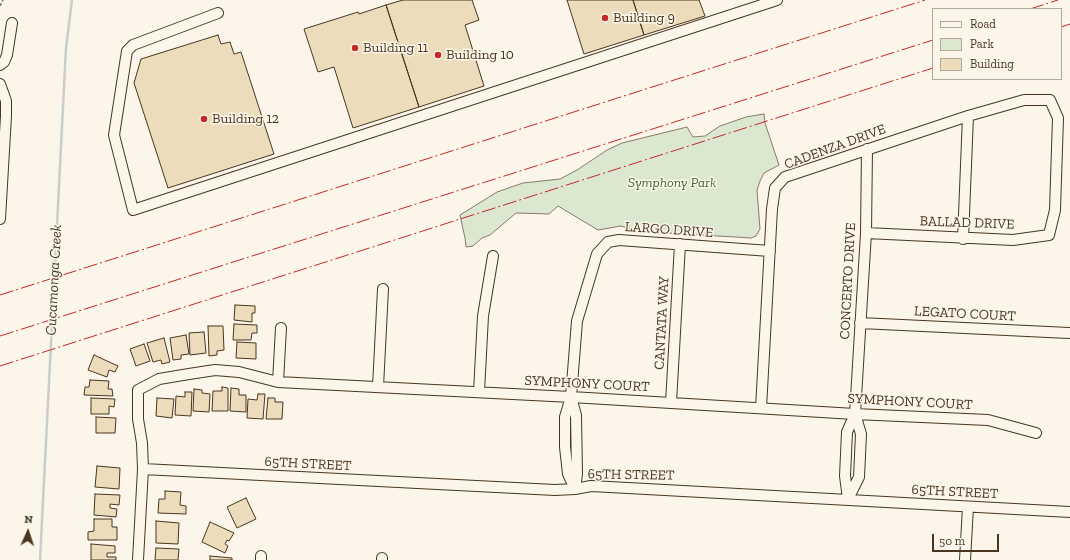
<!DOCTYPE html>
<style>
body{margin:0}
#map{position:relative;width:1070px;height:560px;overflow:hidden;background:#fbf6e9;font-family:"Zilla Slab",serif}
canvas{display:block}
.legend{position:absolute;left:932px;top:8px;width:130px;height:72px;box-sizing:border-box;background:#fbf6e9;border:1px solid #b4a999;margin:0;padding:5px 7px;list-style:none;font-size:12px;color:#4a3520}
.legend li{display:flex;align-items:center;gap:8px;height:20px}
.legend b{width:20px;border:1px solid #b4a999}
.north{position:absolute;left:8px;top:512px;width:40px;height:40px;-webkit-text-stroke:3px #fbf6e9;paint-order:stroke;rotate:3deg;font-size:11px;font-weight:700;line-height:16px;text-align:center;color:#4a3520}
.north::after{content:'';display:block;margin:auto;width:14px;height:18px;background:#4a3520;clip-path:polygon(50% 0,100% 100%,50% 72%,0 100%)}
.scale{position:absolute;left:932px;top:534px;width:67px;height:18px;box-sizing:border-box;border:2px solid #4a3520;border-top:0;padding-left:5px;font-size:12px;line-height:14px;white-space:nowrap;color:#4a3520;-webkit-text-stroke:3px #fbf6e9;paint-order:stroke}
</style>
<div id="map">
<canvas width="1070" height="560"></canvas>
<ul class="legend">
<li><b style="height:5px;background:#fbf6e9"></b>Road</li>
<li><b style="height:11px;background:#dce7d0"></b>Park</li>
<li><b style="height:11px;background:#ecdcbc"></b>Building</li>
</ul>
<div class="north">N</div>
<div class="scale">50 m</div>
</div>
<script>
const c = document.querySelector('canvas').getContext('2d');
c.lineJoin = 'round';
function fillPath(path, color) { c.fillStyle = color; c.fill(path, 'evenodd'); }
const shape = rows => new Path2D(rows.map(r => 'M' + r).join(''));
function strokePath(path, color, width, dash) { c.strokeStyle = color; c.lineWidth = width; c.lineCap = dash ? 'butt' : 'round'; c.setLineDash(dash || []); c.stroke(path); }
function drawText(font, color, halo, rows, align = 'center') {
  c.font = font + ' "Zilla Slab",serif'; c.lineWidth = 3; c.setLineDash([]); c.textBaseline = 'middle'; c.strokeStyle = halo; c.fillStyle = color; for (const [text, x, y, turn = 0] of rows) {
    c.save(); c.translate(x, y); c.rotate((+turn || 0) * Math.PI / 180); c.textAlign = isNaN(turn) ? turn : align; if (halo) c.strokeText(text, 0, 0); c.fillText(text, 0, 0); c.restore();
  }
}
const green = shape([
 [764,114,765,123,779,165,764,173,760,181,757,190,760,229,756,236,751,238,636,231,621,226,598,230,558,206,549,214,516,213,490,235,482,238,473,246,466,247,465,238,460,215,497,192,523,183,560,179,577,170,607,150,622,143,687,127,693,137,705,136,720,126,746,117,764,114]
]);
fillPath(green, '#dce7d0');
strokePath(green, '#887966', 1);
strokePath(shape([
 [40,560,66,48,72,0]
]), '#c9cecd', 2.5);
const building = shape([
 [403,0,472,0,479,20,465,25,484,86,419,107,386,5,403,0],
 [567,0,633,0,644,35,584,54,567,0],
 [633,0,699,0,705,16,644,35,633,0],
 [386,5,419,107,353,128,334,67,318,72,304,29,358,12,359,14,386,5],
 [218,35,221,44,230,42,234,54,241,52,274,154,168,188,134,83,141,59,218,35],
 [235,305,255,306,255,313,252,313,252,322,234,320,235,305],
 [234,324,257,325,257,333,252,333,251,340,233,340,234,324],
 [208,326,223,326,224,350,217,351,217,355,209,356,208,326],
 [204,332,206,353,190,355,189,333,204,332],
 [186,335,189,354,181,355,181,359,173,360,170,338,186,335],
 [164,338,170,362,162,364,161,360,153,362,147,343,164,338],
 [237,342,256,343,256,359,236,358,237,342],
 [144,344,150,361,136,366,130,349,144,344],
 [94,355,118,366,115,372,109,370,107,377,88,370,94,355],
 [90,380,109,381,108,389,112,389,113,396,84,395,85,387,89,387,90,380],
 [222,387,228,388,228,411,212,411,213,391,222,391,222,387],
 [231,388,239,389,239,395,246,395,246,412,230,411,231,388],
 [194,389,202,390,202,393,210,394,209,412,193,411,194,389],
 [185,392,192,392,191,416,175,415,176,396,185,397,185,392],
 [258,394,265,394,263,419,247,418,248,399,257,400,258,394],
 [91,398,115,399,114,407,109,406,109,414,91,414,91,398],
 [157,398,174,399,172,418,156,416,157,398],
 [268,398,275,398,275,402,283,402,282,419,266,419,268,398],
 [96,417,116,418,115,433,96,433,96,417],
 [97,466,120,468,119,489,95,487,97,466],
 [165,491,181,492,180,505,186,506,186,514,158,513,159,499,165,499,165,491],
 [95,494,120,495,119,505,110,504,110,508,117,509,116,517,94,515,95,494],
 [246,498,256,519,237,528,227,507,246,498],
 [94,519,112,519,112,527,117,527,117,540,88,540,88,532,94,531,94,519],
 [156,521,179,523,178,544,156,543,156,521],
 [210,522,234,533,229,541,227,540,225,544,228,546,225,553,202,542,210,522],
 [91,544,115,546,115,553,107,553,107,557,116,557,116,560,91,560,91,544],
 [156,548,179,549,178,560,155,560,156,548],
 [210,556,232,558,232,560,210,560,210,556]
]);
fillPath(building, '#ecdcbc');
strokePath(building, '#4a3520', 1);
const minor = shape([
 [218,13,133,45,127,51,114,135,133,210,777,0],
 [0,65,4,62,7,55,12,23],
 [0,84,6,101,6,116,0,219],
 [963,239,968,116],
 [860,323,1069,333],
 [278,382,281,328],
 [378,387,383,289],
 [479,392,483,316,493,256],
 [571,397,576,415,577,474,575,489],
 [671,403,680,244],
 [761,408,772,209,775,188,785,177,968,116,1024,100,1050,100,1058,118,1055,210,1049,235,1013,240,866,233],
 [143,469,555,490,575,489,591,486,1070,512],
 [575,489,568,474,565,447,565,417,571,397,577,321,597,254,608,242,619,240,770,251],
 [848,499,845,476,847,432,855,414,866,233,867,149],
 [848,499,859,477,861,434,855,414],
 [138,560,143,469,142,443,138,419,138,390,159,379,189,374,215,370,239,372,278,382,571,397,855,414,988,420,1036,433],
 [261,560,261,556],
 [382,560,382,558],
 [965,560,968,507]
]);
strokePath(minor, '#4a3520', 12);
strokePath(shape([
 [0,6,3,0]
]), '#7f6f5c', 1.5, [3, 2]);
strokePath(minor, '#fbf6e9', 10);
strokePath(shape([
 [1030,9,1058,0],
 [1061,27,1070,24],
 [0,295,925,0],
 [0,336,933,40],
 [0,366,933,68]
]), '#c62828', 1, [14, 3, 2, 3]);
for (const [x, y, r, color] of [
 [605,18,4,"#c62828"],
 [355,48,4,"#c62828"],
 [438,55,4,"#c62828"],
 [204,119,4,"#c62828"]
]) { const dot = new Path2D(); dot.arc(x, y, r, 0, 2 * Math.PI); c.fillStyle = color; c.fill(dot); strokePath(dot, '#fbf6e9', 1.5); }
drawText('14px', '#4a3520', '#fbf6e9', [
 ["Building 9",613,18],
 ["Building 11",363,48],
 ["Building 10",446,55],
 ["Building 12",212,119]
], 'left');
drawText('14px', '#4a3520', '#fbf6e9', [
 ["CADENZA DRIVE",835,147,-20],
 ["BALLAD DRIVE",967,223,2],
 ["LARGO DRIVE",669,230,4],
 ["CONCERTO DRIVE",848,281,-87],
 ["LEGATO COURT",965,314,3],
 ["CANTATA WAY",662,323,-87],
 ["SYMPHONY COURT",587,384,3],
 ["SYMPHONY COURT",910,402,3],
 ["65TH STREET",308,464,3],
 ["65TH STREET",631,475,1],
 ["65TH STREET",955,492,3]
]);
drawText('italic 14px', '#436837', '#fbf6e9', [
 ["Symphony Park",672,183]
]);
drawText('italic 15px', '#4a3520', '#fbf6e9', [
 ["Cucamonga Creek",54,280,-87]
]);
</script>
